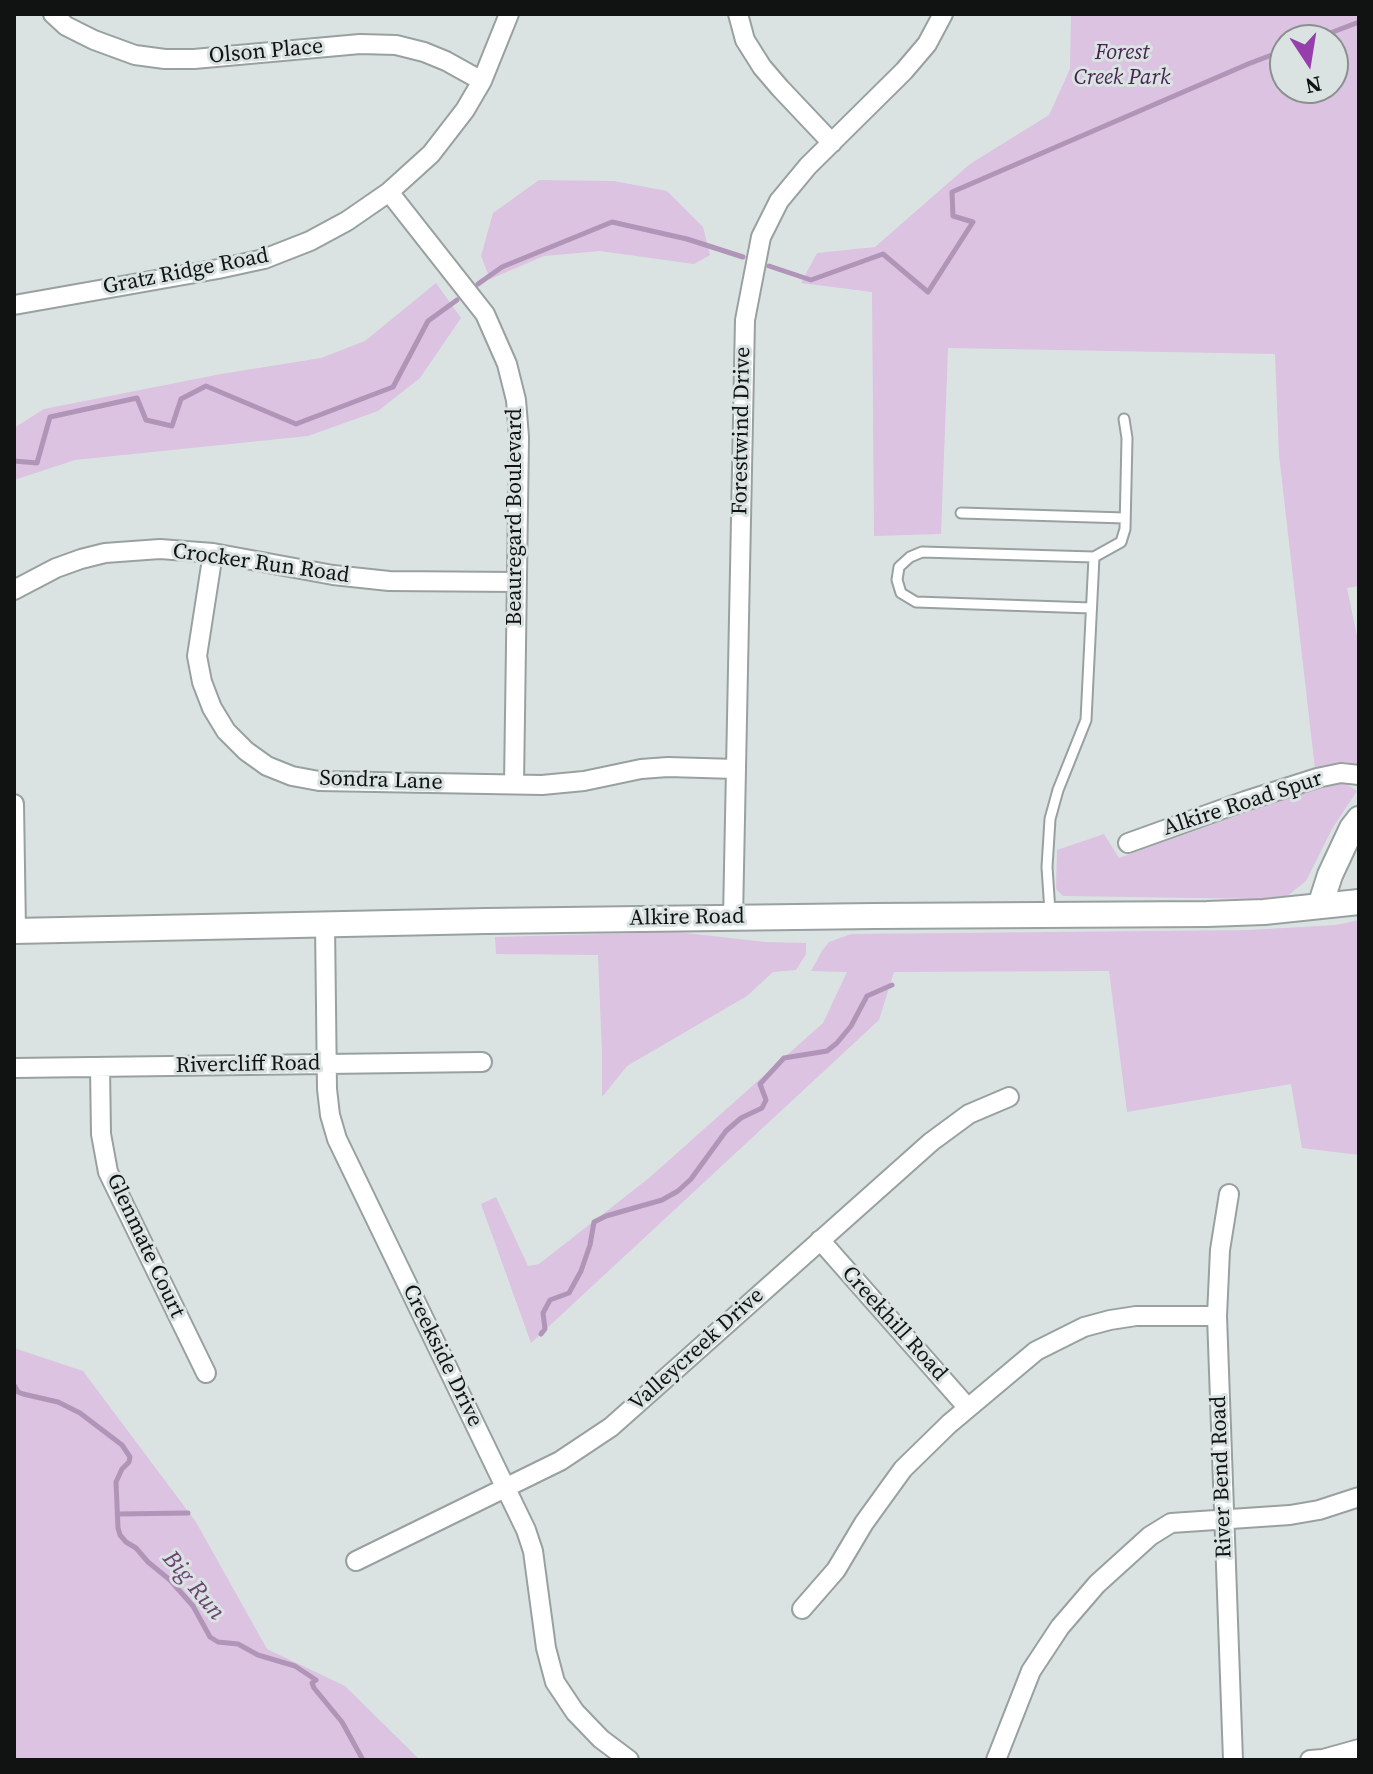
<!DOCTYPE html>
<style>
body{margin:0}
#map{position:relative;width:1373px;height:1774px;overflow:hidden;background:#dae3e2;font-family:"Source Serif 4",serif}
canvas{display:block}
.frame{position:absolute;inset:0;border:16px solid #101312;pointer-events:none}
.north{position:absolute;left:1269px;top:24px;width:80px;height:80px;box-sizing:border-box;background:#dae3e2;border:2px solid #89908f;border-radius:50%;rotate:168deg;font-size:22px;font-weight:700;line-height:32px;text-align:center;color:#101312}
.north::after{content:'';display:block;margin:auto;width:28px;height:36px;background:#963eab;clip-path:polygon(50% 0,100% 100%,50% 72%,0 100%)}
</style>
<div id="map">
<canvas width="1373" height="1774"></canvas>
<div class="frame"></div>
<div class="north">N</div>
</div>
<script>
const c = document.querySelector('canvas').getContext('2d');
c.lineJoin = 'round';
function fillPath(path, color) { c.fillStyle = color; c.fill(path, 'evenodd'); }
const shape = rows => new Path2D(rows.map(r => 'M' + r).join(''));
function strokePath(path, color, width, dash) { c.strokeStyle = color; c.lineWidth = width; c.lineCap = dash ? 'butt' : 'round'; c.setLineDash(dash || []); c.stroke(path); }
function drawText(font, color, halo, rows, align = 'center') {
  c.font = font + ' "Source Serif 4",serif'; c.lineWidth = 6; c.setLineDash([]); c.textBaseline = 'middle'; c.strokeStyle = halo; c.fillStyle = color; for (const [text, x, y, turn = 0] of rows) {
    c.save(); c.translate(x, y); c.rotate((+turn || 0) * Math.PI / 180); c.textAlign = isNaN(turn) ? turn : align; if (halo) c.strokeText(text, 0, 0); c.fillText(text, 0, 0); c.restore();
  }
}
fillPath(shape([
 [1071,14,1359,14,1359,586,1347,588,1359,646,1359,765,1346,762,1315,769,1279,455,1275,354,948,348,941,534,874,536,872,292,801,283,817,253,875,247,970,164,1049,115,1070,69],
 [1285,40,1333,40,1333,88,1285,88],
 [539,180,614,181,667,191,703,227,710,255,694,264,600,251,544,256,490,279,481,256,493,213],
 [436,283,461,318,420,378,378,411,308,436,75,460,14,480,14,428,44,409,221,374,321,358,365,341],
 [1342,781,1357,791,1332,829,1306,881,1286,897,1269,899,1063,896,1056,889,1057,850,1104,834,1119,858,1317,787],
 [1359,920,1359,1155,1302,1148,1291,1084,1127,1112,1109,971,894,972,879,1020,531,1343,481,1204,496,1197,528,1266,539,1264,649,1178,823,1023,847,972,811,971,822,951,829,942,851,934,1250,930,1336,925],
 [677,932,765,942,806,943,806,954,796,970,773,972,747,996,627,1066,602,1097,602,1053,598,955,496,954,495,937],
 [14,1348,83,1371,196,1522,267,1649,345,1686,420,1760,14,1760]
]), '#dbc3e1');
strokePath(shape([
 [1312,40,1359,22],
 [769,266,811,280,883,254,928,292,973,222,953,216,952,192,1248,64,1285,50],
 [478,284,502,267,612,222,687,239,743,257],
 [14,461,37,463,50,417,137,398,146,420,172,426,181,399,206,386,296,424,393,387,428,321,457,300],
 [541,1334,545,1329,543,1313,550,1300,569,1293,581,1271,590,1245,594,1222,606,1216,662,1200,678,1191,691,1179,726,1131,741,1118,762,1108,766,1100,760,1084,784,1058,827,1051,837,1043,851,1026,867,996,892,985],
 [14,1385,18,1392,23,1394,58,1402,80,1413,122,1445,130,1457,129,1462,122,1469,116,1482,118,1528,120,1535,126,1542,136,1548,148,1562,170,1580,193,1606,210,1637,218,1642,238,1644,258,1655,295,1666,316,1680,312,1683,314,1688,342,1722,363,1760],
 [119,1514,188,1513]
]), '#b195b8', 5);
const lane = shape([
 [961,513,1125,518],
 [1091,608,916,602,901,593,897,580,899,567,910,557,922,552,1094,557],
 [1050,912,1047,867,1050,819,1058,790,1086,720,1094,557,1121,542,1125,529,1127,438,1124,419]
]);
const street = shape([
 [53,14,66,26,94,40,135,55,165,59,194,59,360,44,396,45,424,52,446,61,482,81],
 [738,14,745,40,762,67,780,88,832,143],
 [389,192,485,314,507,364,516,400,519,437,514,784],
 [14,305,218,269,264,259,310,241,347,221,389,192,431,154,465,110,482,81,509,14],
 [213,553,197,656,202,682,212,708,226,731,246,751,267,766,292,776,319,781,542,785,584,781,641,769,668,767,736,769],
 [14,590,56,568,81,559,105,553,160,549,213,553,333,575,389,581,516,582],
 [14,804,16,931],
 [1128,843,1245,801,1317,778,1341,773,1359,775],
 [733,918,745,320,761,237,779,201,808,166,904,71,927,44,943,14],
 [325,924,327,1089,330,1115,337,1139,526,1530,533,1551,546,1648,555,1682,575,1712,601,1739,629,1760],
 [100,1067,101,1134,108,1172,206,1373],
 [14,1068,482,1062],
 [1229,1194,1220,1250,1217,1316,1233,1760],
 [820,1240,968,1408],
 [356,1561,560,1461,611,1427,931,1142,969,1114,1009,1097],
 [802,1609,836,1570,864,1523,903,1469,949,1424,1036,1351,1084,1327,1110,1320,1136,1316,1217,1316],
 [996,1760,1031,1671,1060,1627,1097,1584,1150,1536,1171,1523,1290,1515,1319,1510,1359,1497],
 [1310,1760,1323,1759,1359,1749]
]);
const secondary = shape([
 [1320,906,1330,875,1352,828,1359,819],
 [14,931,486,921,874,916,1207,914,1264,912,1359,902]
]);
strokePath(lane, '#99a1a0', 13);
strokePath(street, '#99a1a0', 22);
strokePath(secondary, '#99a1a0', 28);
strokePath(lane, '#fff', 9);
strokePath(street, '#fff', 18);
strokePath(secondary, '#fff', 24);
drawText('22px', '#101312', '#dae3e2', [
 ["Olson Place",266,52,-5],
 ["Gratz Ridge Road",186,272,-11],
 ["Forestwind Drive",742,431,-89],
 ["Beauregard Boulevard",515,517,-90],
 ["Crocker Run Road",261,564,8],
 ["Sondra Lane",381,781,2],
 ["Alkire Road Spur",1243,804,-18],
 ["Alkire Road",687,918,-1],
 ["Rivercliff Road",248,1065,-1],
 ["Glenmate Court",145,1246,65],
 ["Creekhill Road",894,1324,48],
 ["Valleycreek Drive",697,1350,-42],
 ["Creekside Drive",442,1356,64],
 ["River Bend Road",1222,1477,-92]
]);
drawText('italic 22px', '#472250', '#dae3e2', [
 ["Forest",1122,53],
 ["Creek Park",1122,78]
]);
drawText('italic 24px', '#6a4373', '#dae3e2', [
 ["Big Run",193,1586,50]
]);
</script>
